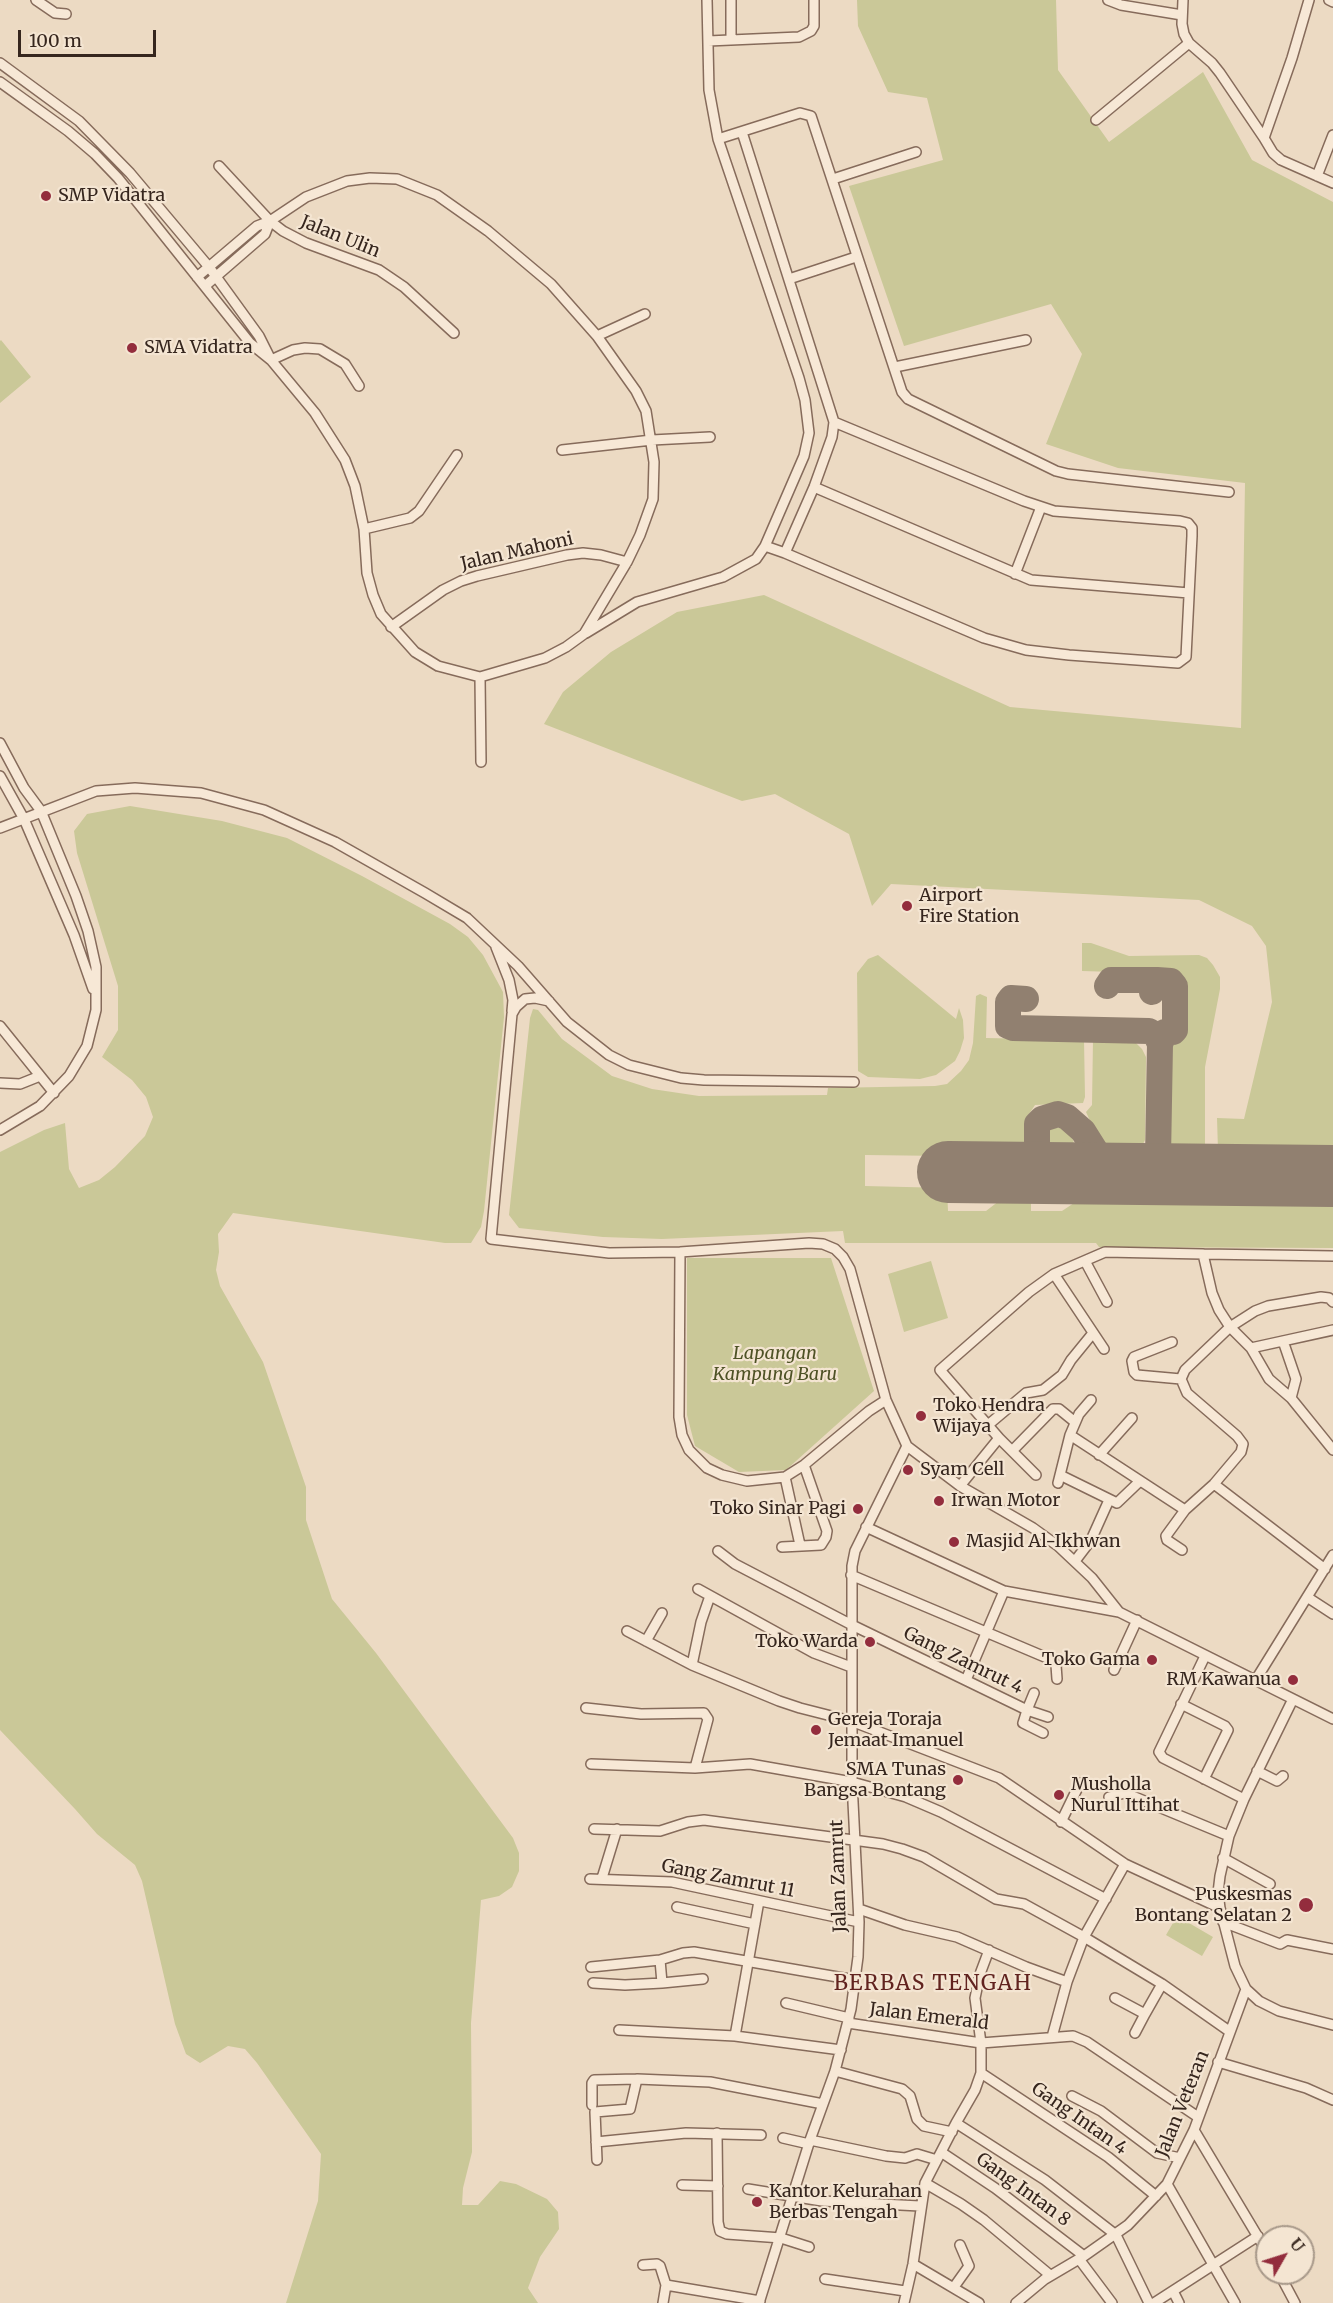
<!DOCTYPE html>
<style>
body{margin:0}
#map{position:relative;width:1333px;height:2303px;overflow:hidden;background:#ecdac3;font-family:Merriweather,serif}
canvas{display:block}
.north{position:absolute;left:1255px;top:2225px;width:60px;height:60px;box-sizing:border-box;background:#f4e5d2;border:2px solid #a8998a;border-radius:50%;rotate:51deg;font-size:16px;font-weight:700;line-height:24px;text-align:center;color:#36261e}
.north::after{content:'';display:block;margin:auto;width:21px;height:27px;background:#932d3d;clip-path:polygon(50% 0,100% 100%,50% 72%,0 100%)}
.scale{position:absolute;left:18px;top:30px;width:138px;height:27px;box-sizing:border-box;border:3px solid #36261e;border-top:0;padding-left:8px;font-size:18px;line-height:21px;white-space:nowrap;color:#36261e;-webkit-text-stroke:4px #f4e5d2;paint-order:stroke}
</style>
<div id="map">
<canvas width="1333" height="2303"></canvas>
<div class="north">U</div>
<div class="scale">100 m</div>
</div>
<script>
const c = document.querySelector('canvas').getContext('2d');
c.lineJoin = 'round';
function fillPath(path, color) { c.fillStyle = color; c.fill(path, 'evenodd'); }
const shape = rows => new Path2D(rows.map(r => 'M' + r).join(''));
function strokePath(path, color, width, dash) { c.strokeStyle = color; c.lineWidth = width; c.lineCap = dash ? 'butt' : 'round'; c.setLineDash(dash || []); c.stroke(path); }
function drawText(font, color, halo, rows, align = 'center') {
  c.font = font + ' Merriweather,serif'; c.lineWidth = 4.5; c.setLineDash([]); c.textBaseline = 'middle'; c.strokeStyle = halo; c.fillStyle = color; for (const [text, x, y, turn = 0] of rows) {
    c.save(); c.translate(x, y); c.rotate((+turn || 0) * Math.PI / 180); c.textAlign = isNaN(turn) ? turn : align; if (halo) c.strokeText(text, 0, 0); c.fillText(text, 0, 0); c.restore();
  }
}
fillPath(shape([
 [857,0,1056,0,1058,70,1109,142,1203,72,1252,160,1333,202,1333,1160,1227,1159,1218,1150,1217,1118,1244,1119,1272,1002,1266,946,1252,926,1199,900,891,884,872,906,849,834,775,794,742,801,544,724,563,692,611,652,677,612,764,595,1010,707,1241,728,1245,483,1118,468,1046,444,1082,354,1051,304,904,346,849,186,943,160,927,98,888,92,858,26],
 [1,340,31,377,0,403,0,341],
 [130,806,222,821,287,838,362,876,450,924,468,937,483,955,503,992,504,1017,484,1211,481,1227,471,1243,445,1243,233,1213,218,1234,219,1252,216,1270,220,1286,263,1362,306,1487,306,1520,332,1599,376,1653,513,1838,519,1853,519,1871,512,1887,499,1896,481,1900,471,2023,472,2152,463,2188,462,2205,478,2205,500,2181,516,2184,547,2199,558,2212,559,2229,540,2257,528,2288,538,2303,286,2303,318,2201,321,2154,257,2063,245,2049,228,2046,200,2063,186,2054,175,2024,142,1881,135,1865,97,1834,75,1809,0,1730,0,1152,44,1130,65,1123,69,1169,79,1188,99,1180,115,1167,145,1136,153,1117,146,1097,132,1080,102,1057,118,1030,118,986,77,853,74,831,87,814],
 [1082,943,1091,943,1129,956,1199,955,1207,958,1213,965,1220,977,1220,989,1205,1067,1205,1151,1196,1159,1177,1159,1171,1154,1163,1141,1165,1060,1173,1045,1180,1041,1180,974,1082,971],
 [878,955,956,1019,959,1008,963,1020,964,1038,960,1051,955,1061,936,1075,920,1079,868,1077,858,1071,857,973,868,959],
 [980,994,987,997,986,1038,1084,1040,1085,1097,1083,1103,1035,1105,1027,1117,1026,1157,865,1155,865,1186,947,1188,948,1211,986,1211,1017,1187,1031,1189,1031,1211,1062,1211,1095,1189,1333,1192,1333,1248,1099,1247,1096,1243,845,1243,843,1231,662,1239,603,1237,519,1228,509,1215,530,1018,533,1009,538,1010,562,1039,612,1076,652,1089,699,1096,827,1095,828,1088,935,1086,947,1084,961,1071,969,1060,973,1043,976,996],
 [1093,1040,1133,1040,1142,1049,1146,1057,1145,1140,1141,1148,1129,1158,1114,1158,1098,1138,1086,1112,1092,1105],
 [1051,1128,1062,1128,1068,1131,1073,1138,1074,1145,1071,1151,1066,1153,1049,1153,1045,1137],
 [687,1258,831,1258,874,1391,786,1470,739,1472,695,1446,687,1415],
 [931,1261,948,1318,904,1332,888,1274],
 [1177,1916,1213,1937,1202,1956,1166,1935]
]), '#cac898');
strokePath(shape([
 [1107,986,1111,980,1157,980],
 [1152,992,1153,984,1157,980,1171,981,1175,986,1175,1030,1173,1032,1165,1032,1160,1044],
 [1026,999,1011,998,1008,1002,1008,1026,1013,1028,1149,1031,1156,1035,1160,1044,1158,1158],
 [1037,1173,1037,1124,1042,1119,1058,1114,1067,1117,1083,1131,1110,1174],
 [1137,1174,1151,1167,1158,1158,1162,1165,1174,1174]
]), '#918070', 26);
strokePath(shape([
 [948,1172,1333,1176]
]), '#918070', 62);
const minor = shape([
 [36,0,55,13,66,14],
 [731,0,731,40],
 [1108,0,1121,5,1182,15],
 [1183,0,1182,24,1184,34,1189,43,1212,63,1220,73,1264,138],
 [1309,0,1292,58,1264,138,1273,153,1281,160,1333,183],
 [1329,0,1333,2],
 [708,41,799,37,811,31,814,26,814,0],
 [0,63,79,121,130,173,209,267,259,336,270,358],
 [0,82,68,131,95,154,118,178,250,343,271,360,315,413,345,460,355,486,364,529,367,573,373,595,381,614,415,652,438,666,480,677,545,658,566,647,584,634,627,562,640,535,653,499,654,462,646,411,636,391,597,336,551,284,488,231,437,195,397,179,370,178,347,181,306,197,270,221,257,226,197,277],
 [1096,120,1189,43],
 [742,132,834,422,832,437,814,487,785,553,765,546],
 [718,139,800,113,811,116,902,392,908,399,1056,471,1068,474,1229,492],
 [219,166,270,221,283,231,306,243,379,270,404,287,454,333],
 [1317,176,1333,135],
 [833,179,916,152],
 [789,279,856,257],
 [205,286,265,234,270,221],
 [597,336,645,314],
 [271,360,293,350,305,348,320,349,345,364,359,386],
 [895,367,1026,340],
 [562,450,652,440,710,437],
 [814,487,1031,580,1189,593],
 [364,529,410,518,419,511,457,455],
 [785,553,984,638,1026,650,1069,655,1178,663,1186,657,1192,536,1192,528,1188,523,1180,521,1054,511,1024,501,834,422],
 [1015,574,1041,507],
 [391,627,443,590,461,581,477,576,567,555,583,553,601,555,627,562],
 [586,633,637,602,723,577,756,559,765,546,804,456,809,433,805,400,799,378,718,139,709,90,707,0],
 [480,677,481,762],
 [0,743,24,788,41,811,76,896,88,931,96,967,96,1010,87,1046,69,1076,40,1106,0,1130],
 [0,776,24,819,74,935,93,989],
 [0,828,96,791,135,788,201,793,264,810,335,842,425,893,467,918,518,966,567,1022,609,1055,629,1065,681,1078,704,1080,854,1082],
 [496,947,509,980,513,1000,512,1011],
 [549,1001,535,998,525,999,516,1007,512,1014,491,1239,609,1253,680,1252,809,1243,823,1244,835,1249,843,1257,850,1269,886,1400,907,1446,960,1486,1033,1528,1058,1546,1092,1578,1119,1612,1333,1719],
 [0,1026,54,1093],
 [0,1083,20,1084,40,1076],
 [680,1252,679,1417,682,1435,689,1450,707,1468,722,1475,747,1481,785,1477,804,1465,869,1411,886,1400],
 [1203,1254,1333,1256],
 [1085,1261,1107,1302],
 [1283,1341,1296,1379,1291,1398],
 [1172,1342,1134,1357,1132,1361,1134,1372,1137,1375,1181,1379],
 [1251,1348,1333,1330],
 [1104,1349,1054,1274,1105,1252,1203,1254,1212,1293,1219,1310,1230,1327,1251,1348,1269,1379,1291,1398,1333,1450],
 [1091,1400,1079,1414,1070,1435,1185,1510,1214,1484,1241,1452,1243,1444,1237,1436,1187,1393,1181,1379,1185,1370,1230,1327,1255,1311,1268,1306,1321,1297,1329,1298,1333,1302],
 [988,1425,1026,1393,1043,1390,1062,1375,1071,1360,1093,1333],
 [999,1438,1036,1475],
 [1012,1451,1053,1409,1059,1409,1075,1422],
 [1099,1455,1132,1418],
 [1060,1475,1117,1503,1140,1481],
 [785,1477,800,1545],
 [1058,1483,1070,1435],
 [1214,1484,1325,1569],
 [960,1486,999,1438,940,1370,1029,1292,1054,1274],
 [866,1527,1004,1591,1119,1612],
 [782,1547,821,1545,826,1537,827,1531,804,1465],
 [1182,1550,1167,1540,1166,1536,1185,1510],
 [718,1551,735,1564,852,1625,1027,1710,1023,1723,1043,1733],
 [1075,1561,1091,1540,1109,1500],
 [851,1575,1052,1660,1056,1665,1057,1679],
 [698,1589,814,1653,851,1667],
 [1307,1597,1333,1614],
 [627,1631,692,1665,779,1701,800,1708,851,1721,999,1778,1125,1864,1220,1908],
 [646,1641,662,1613],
 [1205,1656,1159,1752,1163,1758,1244,1799],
 [692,1665,701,1622,710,1596],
 [1114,1670,1137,1620],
 [966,1680,1004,1591],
 [1255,1681,1333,1555],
 [1034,1693,1027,1710,1048,1717],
 [1293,1699,1244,1799,1229,1836,1220,1876,1218,1893,1220,1908,1235,1966,1246,1989,1259,2001,1279,2011,1333,2025],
 [1181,1704,1225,1726,1228,1730,1204,1779],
 [586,1708,641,1714,704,1713,708,1719,695,1768],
 [591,1764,695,1768,750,1764,852,1782,906,1797,941,1812,1106,1899],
 [1257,1771,1277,1781,1283,1776],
 [1109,1797,1125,1793,1229,1836],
 [1061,1822,1080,1783],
 [594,1829,660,1831,688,1822,704,1820,883,1844,902,1849,924,1857,996,1899,1024,1904,1084,1937,1162,1984,1229,2031],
 [1223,1858,1270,1884],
 [602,1878,617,1829],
 [590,1879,672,1882,859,1922],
 [677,1907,755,1924],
 [859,1909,905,1925,957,1937,1026,1967,1067,1982],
 [1223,1922,1280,1944,1287,1940,1333,1949],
 [989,1950,980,1974,975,1998,981,2043,981,2073,975,2090,956,2123,1045,2180,1116,2235,1149,2303],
 [660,1960,662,1983,703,1979],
 [591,1967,660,1960,683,1953,694,1952,855,1980],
 [593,1983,625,1985,662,1983],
 [1115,1998,1145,2014,1162,1984],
 [786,2003,849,2018],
 [848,2023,981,2043,1073,2036,1087,2042,1198,2117],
 [619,2030,735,2036,841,2050],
 [1135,2033,1145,2014],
 [735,2036,759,1901],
 [1052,2037,1067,1982,1084,1937,1125,1864],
 [1218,2062,1306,2088,1333,2100],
 [835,2071,902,2089,910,2096,917,2119,924,2126,952,2132],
 [981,2073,1108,2157,1156,2196],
 [1072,2096,1101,2111,1157,2153,1180,2158],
 [592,2105,592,2083,594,2080,637,2079],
 [1194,2130,1267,2252],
 [717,2133,718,2222,720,2231,727,2234,781,2238,809,2247],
 [783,2138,809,2144],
 [810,2140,886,2156,905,2158,917,2154,937,2160],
 [596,2142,686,2133,761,2135],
 [941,2152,995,2188,1084,2256],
 [597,2160,595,2112,630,2109,637,2079,710,2082,823,2104],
 [925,2183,961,2204,984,2220,1050,2275],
 [1167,2184,1235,2303],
 [682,2185,718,2186],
 [748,2189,822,2201,920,2206],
 [1079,2259,1112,2303],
 [913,2264,979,2303],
 [643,2265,657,2264,660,2266,666,2285,663,2303],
 [1279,2273,1295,2303],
 [825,2279,905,2291],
 [666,2285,760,2301],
 [954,2287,969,2266,960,2245],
 [1173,2291,1179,2303],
 [759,2303,810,2140,835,2071,851,2009,858,1957,859,1922,852,1782,852,1566,855,1551,907,1446],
 [904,2303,913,2264,925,2183,956,2123],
 [1016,2303,1045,2279,1084,2256,1128,2225,1167,2184,1194,2130,1246,1989],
 [1154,2303,1258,2236]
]);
strokePath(minor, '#866b5b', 12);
strokePath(minor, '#f7e8d6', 9);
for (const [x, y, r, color] of [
 [46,196,6,"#932d3d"],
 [132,348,6,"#932d3d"],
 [907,906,6,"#932d3d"],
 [921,1416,6,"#932d3d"],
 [908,1470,6,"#932d3d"],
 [939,1501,6,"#932d3d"],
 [858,1509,6,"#932d3d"],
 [954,1542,6,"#932d3d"],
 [870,1642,6,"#932d3d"],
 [1152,1660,6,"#932d3d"],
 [1293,1680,6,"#932d3d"],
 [816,1730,6,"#932d3d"],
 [958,1780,6,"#932d3d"],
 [1059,1795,6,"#932d3d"],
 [1306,1905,8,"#932d3d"],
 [757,2202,6,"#932d3d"]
]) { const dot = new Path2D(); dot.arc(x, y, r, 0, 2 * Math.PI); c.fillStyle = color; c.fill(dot); strokePath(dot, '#f4e5d2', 2); }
drawText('18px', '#36261e', '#f4e5d2', [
 ["SMP Vidatra",58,196],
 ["SMA Vidatra",144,348],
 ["Airport",919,896],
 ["Fire Station",919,917],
 ["Toko Hendra",933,1406],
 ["Wijaya",933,1427],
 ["Syam Cell",920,1470],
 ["Irwan Motor",951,1501],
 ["Toko Sinar Pagi",846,1509,"right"],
 ["Masjid Al-Ikhwan",966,1542],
 ["Toko Warda",858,1642,"right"],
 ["Toko Gama",1140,1660,"right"],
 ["RM Kawanua",1281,1680,"right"],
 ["Gereja Toraja",828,1720],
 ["Jemaat Imanuel",828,1741],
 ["SMA Tunas",946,1770,"right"],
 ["Bangsa Bontang",946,1791,"right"],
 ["Musholla",1071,1785],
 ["Nurul Ittihat",1071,1806],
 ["Puskesmas",1292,1895,"right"],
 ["Bontang Selatan 2",1292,1916,"right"],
 ["Kantor Kelurahan",769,2192],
 ["Berbas Tengah",769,2213]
], 'left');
drawText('18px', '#36261e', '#f4e5d2', [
 ["Jalan Ulin",340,237,22],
 ["Jalan Mahoni",517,552,-13],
 ["Gang Zamrut 4",963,1661,26],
 ["Jalan Zamrut",839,1876,-92],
 ["Gang Zamrut 11",728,1879,11],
 ["Jalan Emerald",929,2017,7],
 ["Jalan Veteran",1183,2104,-68],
 ["Gang Intan 4",1079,2119,35],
 ["Gang Intan 8",1023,2190,36]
]);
drawText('italic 18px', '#4e5225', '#f4e5d2', [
 ["Lapangan",775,1354],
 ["Kampung Baru",775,1375]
]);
c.letterSpacing = '1.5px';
drawText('21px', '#61231f', '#f4e5d2', [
 ["BERBAS TENGAH",933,1984]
]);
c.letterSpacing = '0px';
</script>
